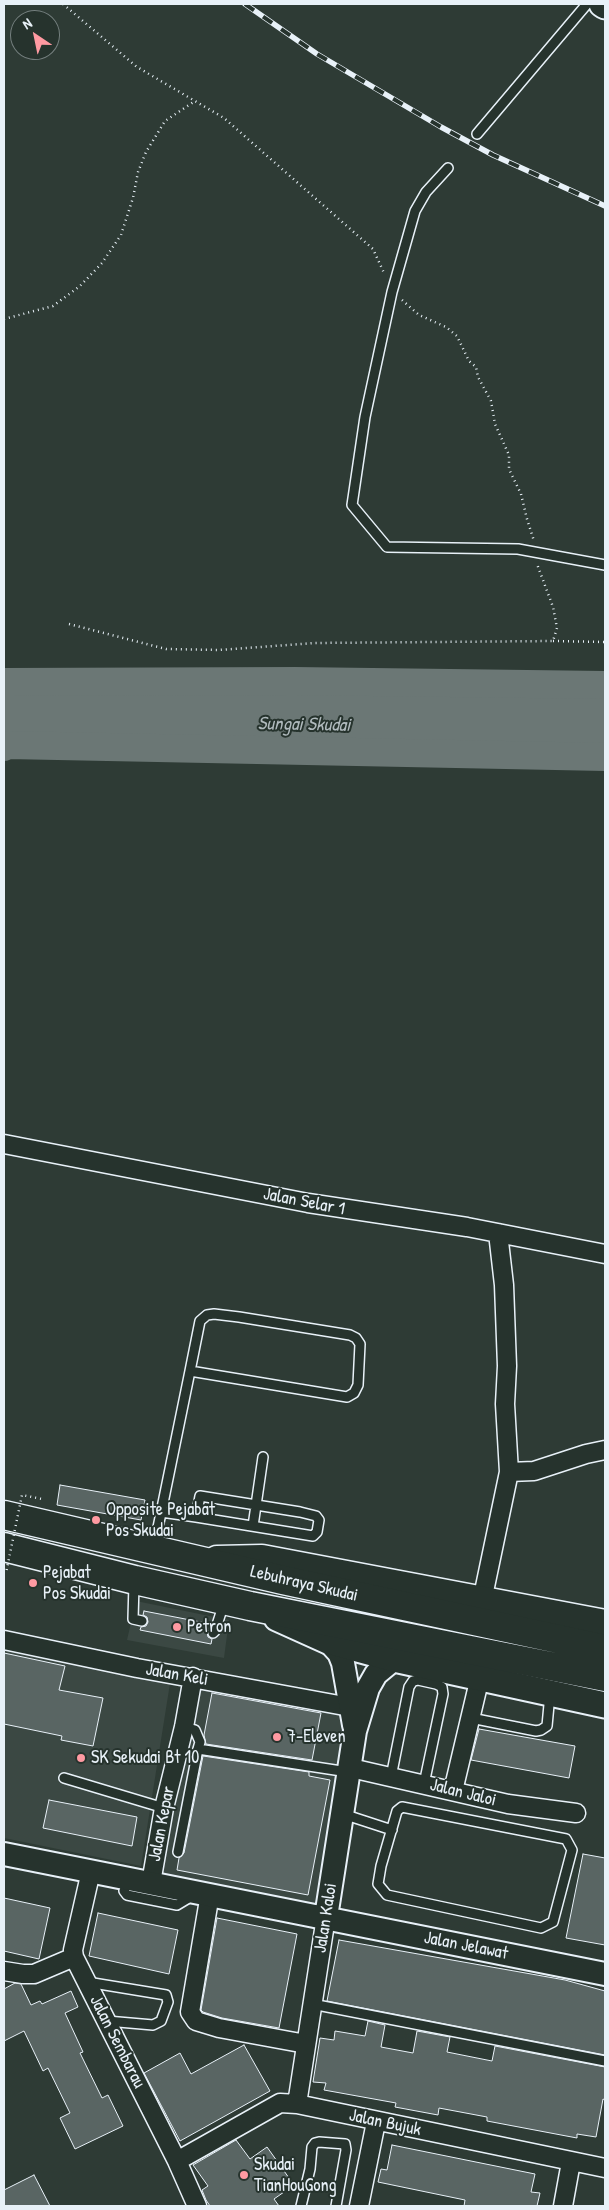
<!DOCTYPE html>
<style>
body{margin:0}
#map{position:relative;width:609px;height:2210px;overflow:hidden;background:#2e3b35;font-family:"Patrick Hand",sans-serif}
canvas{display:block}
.frame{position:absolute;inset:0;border:5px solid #e8f1f8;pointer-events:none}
.north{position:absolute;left:10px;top:10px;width:50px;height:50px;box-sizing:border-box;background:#26332d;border:1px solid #747f7e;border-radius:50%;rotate:326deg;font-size:14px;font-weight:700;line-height:20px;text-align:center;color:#e8f1f8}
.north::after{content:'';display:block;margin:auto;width:18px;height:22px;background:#ff9aa2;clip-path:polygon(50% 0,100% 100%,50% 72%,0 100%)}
</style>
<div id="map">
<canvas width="609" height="2210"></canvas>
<div class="frame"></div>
<div class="north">N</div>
</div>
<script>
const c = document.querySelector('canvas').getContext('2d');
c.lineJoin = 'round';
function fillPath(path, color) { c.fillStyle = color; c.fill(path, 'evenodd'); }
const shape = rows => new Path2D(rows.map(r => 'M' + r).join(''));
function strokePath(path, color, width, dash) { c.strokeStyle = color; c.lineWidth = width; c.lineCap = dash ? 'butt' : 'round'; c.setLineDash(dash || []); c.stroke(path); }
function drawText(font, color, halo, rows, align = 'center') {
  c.font = font + ' "Patrick Hand",sans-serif'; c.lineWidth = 4; c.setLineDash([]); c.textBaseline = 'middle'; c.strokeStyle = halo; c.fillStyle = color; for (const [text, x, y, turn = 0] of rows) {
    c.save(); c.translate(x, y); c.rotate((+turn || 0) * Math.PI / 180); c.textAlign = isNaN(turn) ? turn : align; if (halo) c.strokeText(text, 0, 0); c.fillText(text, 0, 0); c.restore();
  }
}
fillPath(shape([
 [136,1601,229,1620,224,1658,127,1640],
 [4,1642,171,1677,141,1866,4,1838],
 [198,1683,343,1711,345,1733,318,1907,158,1875]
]), '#3b4843');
const water = shape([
 [295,681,605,685,605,757,8,745,4,747,4,682,295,681]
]);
fillPath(water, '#6b7775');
strokePath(water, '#9da8a9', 1);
strokePath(shape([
 [4,682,295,681,605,685],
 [4,747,8,745,605,757]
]), '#6b7775', 28);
const building = shape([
 [60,1485,145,1500,141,1520,57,1505,60,1485],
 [144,1611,211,1624,207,1632,208,1637,212,1639,211,1644,140,1630,141,1627,146,1626,148,1622,147,1617,143,1615,144,1611],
 [4,1653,65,1666,59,1690,103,1698,93,1746,61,1740,62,1736,4,1724,4,1653],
 [212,1693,321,1713,312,1760,206,1744,204,1735,212,1693],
 [479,1729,575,1746,569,1778,471,1760,479,1729],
 [203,1756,309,1772,309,1776,330,1780,308,1895,177,1870,179,1858,184,1853,203,1756],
 [49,1800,137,1817,132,1846,43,1828,49,1800],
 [583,1854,605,1858,605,1945,566,1938,583,1854],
 [4,1898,50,1908,39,1959,4,1951,4,1898],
 [98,1913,178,1930,169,1974,89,1956,98,1913],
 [217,1918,297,1934,279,2028,222,2018,203,2012,201,2010,217,1918],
 [339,1940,565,1980,605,1991,605,2055,327,2001,339,1940],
 [15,1983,21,1984,31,2005,40,2001,42,2004,71,1991,78,2007,65,2013,83,2052,80,2053,102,2098,108,2095,123,2126,75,2149,60,2118,70,2113,48,2068,43,2071,24,2031,4,2041,4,1989,15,1983],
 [368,2021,385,2025,381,2047,413,2053,417,2031,450,2037,447,2052,492,2061,495,2046,605,2067,605,2100,603,2099,596,2137,577,2134,577,2138,487,2121,487,2117,439,2108,438,2115,395,2107,396,2103,324,2090,326,2083,313,2082,320,2038,334,2040,335,2031,365,2036,368,2021],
 [244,2045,270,2091,180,2141,144,2073,180,2053,191,2074,244,2045],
 [236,2140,250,2159,267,2147,294,2185,274,2199,279,2206,210,2206,206,2200,202,2190,208,2186,193,2165,236,2140],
 [392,2145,535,2174,531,2192,540,2193,537,2206,464,2206,465,2200,378,2182,381,2169,387,2170,392,2145],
 [34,2175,50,2206,4,2206,4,2190,34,2175]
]);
fillPath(building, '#596563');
strokePath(building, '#e8f1f8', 1);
const service = shape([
 [477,134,587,4],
 [448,168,426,192,415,211,392,292,365,417,352,505,387,547,518,549,605,565],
 [161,1512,196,1517,313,1536,317,1532,319,1520,316,1516,300,1512,200,1496,196,1517],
 [253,1526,263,1457],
 [154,1547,190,1371,200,1321,207,1315,214,1314,239,1317,350,1335,356,1338,360,1344,358,1385,354,1393,347,1397,190,1371],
 [134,1584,133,1619,142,1621],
 [213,1633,215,1631,224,1603],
 [471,1718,536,1731,541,1730,547,1726,550,1694],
 [184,1727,195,1730,200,1742,198,1749],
 [391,1777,409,1687,413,1681,418,1680,436,1684,442,1687,443,1694,424,1784],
 [64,1778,164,1808],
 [402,1807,566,1839,572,1850,553,1922,541,1928,387,1895,378,1884,381,1866,397,1811,402,1807],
 [343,1814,392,1830],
 [178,1852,198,1749,348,1772],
 [128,1879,124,1891,127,1895,177,1905,187,1899,192,1893],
 [87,1982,166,1995,168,2002,161,2021,153,2025,107,2021],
 [312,2004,605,2061],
 [301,2206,310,2169,312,2147,315,2143,319,2142,345,2144,346,2150,336,2206]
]);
const minor = shape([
 [4,1144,308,1203,467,1227,605,1254],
 [509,1472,534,1471,586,1454,605,1450],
 [482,1601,509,1472,505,1404,507,1366,504,1285,498,1233],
 [4,1640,137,1668,350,1707],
 [351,1768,508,1804,576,1813],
 [453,1791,480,1677],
 [91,1871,73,1950,74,1957,177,2161,197,2206],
 [151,1883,164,1808,184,1727,193,1677],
 [210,1894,190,2012,196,2021,219,2028,306,2044],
 [4,1971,23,1974,34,1974,74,1957],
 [297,2104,326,1917],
 [177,2161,280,2103,297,2104,605,2168],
 [359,2206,376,2122],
 [563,2206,571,2162]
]);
const tertiary = shape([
 [328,1641,339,1653,343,1663,354,1725],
 [4,1854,605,1974],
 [326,1917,355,1731,368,1688,376,1674,394,1659]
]);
const secondary = shape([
 [602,4,605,6],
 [277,1618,328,1641,394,1659,605,1705]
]);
const primary = shape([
 [217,1560,262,1559,605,1624]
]);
const trunk = shape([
 [4,1515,283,1580,605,1649],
 [4,1547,135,1580,250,1606,605,1677]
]);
strokePath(service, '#e8f1f8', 12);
strokePath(minor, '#e8f1f8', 21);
strokePath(tertiary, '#e8f1f8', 26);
strokePath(secondary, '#e8f1f8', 29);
strokePath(primary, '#e8f1f8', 31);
strokePath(trunk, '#e8f1f8', 31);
strokePath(shape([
 [63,4,137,67,224,118,373,249,384,273],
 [402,300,419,315,446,327,457,336,469,361,476,367,478,377,491,401,495,424,509,455,509,469,521,494,527,519,534,541],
 [4,319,53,306,80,286,102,263,121,235,133,198,138,172,146,152,165,121,195,101],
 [69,624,166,649,219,650,315,643,553,641,557,628,553,607,537,564],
 [553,641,605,642]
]), '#e8f1f8', 2.5, [1, 4]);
strokePath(service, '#26332d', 9);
strokePath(minor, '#26332d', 18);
strokePath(tertiary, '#26332d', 22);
strokePath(secondary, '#26332d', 25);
strokePath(primary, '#26332d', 28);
strokePath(trunk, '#26332d', 28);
const rail = shape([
 [245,4,317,54,441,127,493,155,605,206]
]);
strokePath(rail, '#e8f1f8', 5.5);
strokePath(rail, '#26332d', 4, [11]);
strokePath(shape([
 [4,1573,6,1573,22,1495,42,1499]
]), '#e8f1f8', 2.5, [1, 4]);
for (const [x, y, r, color] of [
 [96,1520,5,"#ff9aa2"],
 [33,1583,5,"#ff9aa2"],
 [177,1627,5,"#ff9aa2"],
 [277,1737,5,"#ff9aa2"],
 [81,1758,5,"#ff9aa2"],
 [244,2175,5,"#ff9aa2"]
]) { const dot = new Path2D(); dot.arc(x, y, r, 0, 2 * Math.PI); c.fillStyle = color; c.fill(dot); strokePath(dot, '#26332d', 2); }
drawText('18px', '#e8f1f8', '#26332d', [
 ["Jalan Selar 1",304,1202,11],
 ["Lebuhraya Skudai",304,1584,13],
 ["Jalan Keli",177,1675,10],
 ["Jalan Jaloi",463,1793,14],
 ["Jalan Kepar",162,1824,-79],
 ["Jalan Kaloi",326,1918,-81],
 ["Jalan Jelawat",466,1946,11],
 ["Jalan Sembarau",117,2042,63],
 ["Jalan Bujuk",385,2123,12]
]);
drawText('18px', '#e8f1f8', '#26332d', [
 ["Opposite Pejabat",106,1510],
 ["Pos Skudai",106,1531],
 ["Pejabat",43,1573],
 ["Pos Skudai",43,1594],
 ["Petron",187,1627],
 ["7-Eleven",287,1737],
 ["SK Sekudai Bt 10",91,1758],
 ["Skudai",254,2165],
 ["TianHouGong",254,2186]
], 'left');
drawText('italic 19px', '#b0babd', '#26332d', [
 ["Sungai Skudai",304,725,1]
]);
</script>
